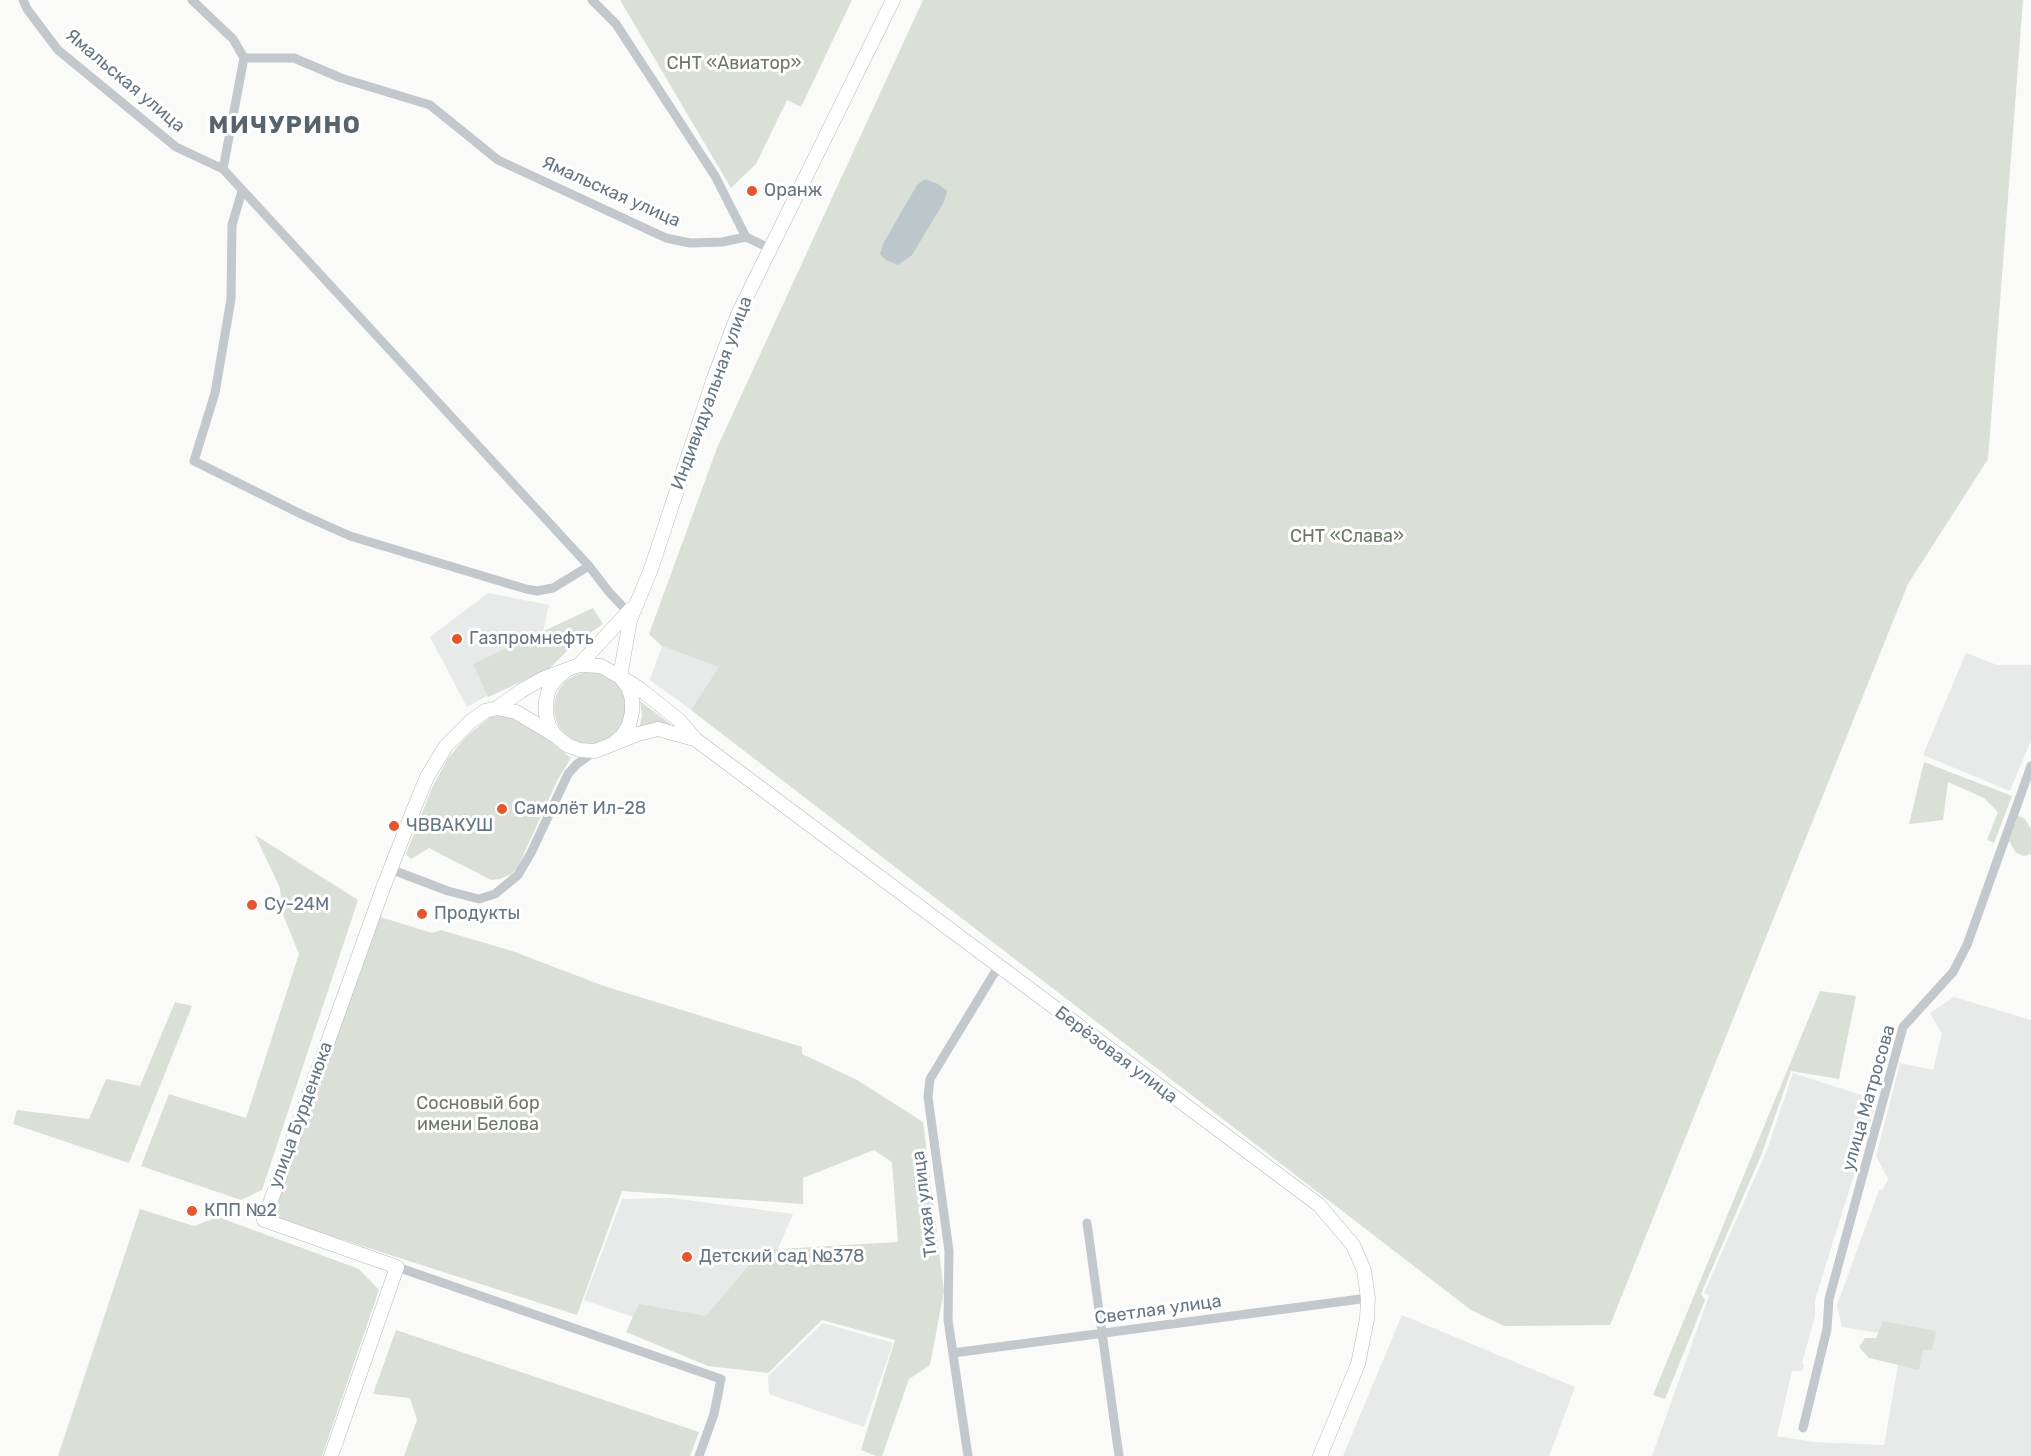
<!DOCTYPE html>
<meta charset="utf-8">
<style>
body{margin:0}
canvas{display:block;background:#fafaf8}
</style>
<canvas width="2031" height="1456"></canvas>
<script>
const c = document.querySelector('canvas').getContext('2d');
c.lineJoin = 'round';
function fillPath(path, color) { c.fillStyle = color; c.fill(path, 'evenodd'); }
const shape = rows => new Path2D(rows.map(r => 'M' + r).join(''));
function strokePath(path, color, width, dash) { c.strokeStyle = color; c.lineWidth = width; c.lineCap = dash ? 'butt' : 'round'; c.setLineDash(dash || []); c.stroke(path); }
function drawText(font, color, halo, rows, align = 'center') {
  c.font = font + ' Rubik,sans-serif'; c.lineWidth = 6; c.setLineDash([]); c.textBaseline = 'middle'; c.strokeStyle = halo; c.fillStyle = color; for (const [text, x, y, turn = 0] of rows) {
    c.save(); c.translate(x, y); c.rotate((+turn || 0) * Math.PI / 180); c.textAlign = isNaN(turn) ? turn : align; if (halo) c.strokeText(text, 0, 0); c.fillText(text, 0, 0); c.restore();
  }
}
fillPath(shape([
 [488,593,549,605,535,669,467,707,430,637],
 [662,646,720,667,691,710,650,680],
 [1966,653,1997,665,2031,665,2031,740,2010,791,1923,755],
 [1954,997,2031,1020,2031,1456,1652,1456,1709,1296,1704,1293,1767,1150,1793,1073,1877,1100,1866,1137,1849,1162,1857,1165,1815,1300,1815,1316,1802,1363,1804,1364,1802,1371,1792,1371,1777,1436,1813,1442,1884,1445,1903,1337,1842,1327,1837,1305,1879,1190,1883,1189,1888,1179,1876,1156,1900,1063,1933,1070,1942,1034,1930,1013],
 [672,1198,793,1214,734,1352,584,1300,622,1199],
 [1402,1315,1575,1387,1549,1456,1343,1456],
 [823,1323,893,1343,864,1427,769,1394,768,1376]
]), '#e8e9e9');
fillPath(shape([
 [620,0,852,0,801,107,787,100,756,164,731,188],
 [923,0,2023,0,1988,459,1908,584,1610,1325,1504,1326,1471,1310,691,710,719,667,662,646,649,634,717,448],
 [593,608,603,624,572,646,549,669,488,697,473,664],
 '554 708a36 36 0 1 1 72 0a36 36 0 1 1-72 0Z',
 [640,701,673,726,653,725,639,730,642,715],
 [508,715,529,724,571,758,557,781,517,869,511,874,500,879,491,880,429,848,411,859,406,854,432,788,448,758,466,737,490,717],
 [1924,762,2012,796,1994,843,1987,840,1998,812,1984,798,1948,782,1943,820,1909,824],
 [2018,816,2025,819,2031,829,2031,854,2024,856,2016,853,2009,841],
 [255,835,358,900,262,1190,241,1200,141,1166,169,1094,246,1118,299,954,282,912,280,888],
 [377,916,432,933,441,930,512,951,604,986,802,1047,802,1054,857,1080,923,1122,944,1291,930,1365,909,1379,882,1456,876,1456,861,1450,895,1340,822,1320,768,1373,708,1366,626,1332,639,1304,706,1316,762,1250,898,1242,892,1162,874,1150,803,1178,803,1204,622,1191,577,1315,272,1217],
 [1820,991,1856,996,1839,1079,1791,1071,1762,1153,1701,1294,1705,1300,1665,1399,1653,1395],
 [175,1002,192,1006,129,1163,13,1124,17,1110,89,1119,106,1079,140,1086],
 [140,1209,194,1226,218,1217,359,1269,379,1290,322,1456,58,1456],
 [1883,1321,1936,1331,1932,1350,1923,1350,1919,1370,1869,1358,1859,1347,1865,1338,1876,1338],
 [396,1330,699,1432,690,1456,404,1456,417,1420,410,1398,373,1394]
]), '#dadfd7');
fillPath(shape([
 [925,179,938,184,947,191,944,202,912,255,898,265,886,260,880,254,883,244,917,185]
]), '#bbc7cb');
const secondary = shape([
 [579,665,631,609],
 [620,677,630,620,651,569,714,378,739,312,893,0],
 [622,678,640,689,679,720,695,739,1319,1205,1353,1245,1364,1270,1368,1298,1367,1319,1358,1364,1320,1456],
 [556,736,549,726,546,714,546,701,549,689,556,679,564,672],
 [618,742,638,734,658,729,694,739],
 [331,1456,397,1267,264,1220,383,888,413,811,427,777,446,746,470,722,485,711,497,708,521,691,542,679,579,665,601,666,620,677,628,687,632,699,632,712,629,725,622,736,613,744,595,751,580,750,567,745,556,736,516,712,497,708]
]);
strokePath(secondary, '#b3babf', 15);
strokePath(shape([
 [23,0,27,9,58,50,176,147,223,169,589,566,609,592,628,612],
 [192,0,233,39,244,58,294,58,341,78,430,105,498,160,666,238,690,243,722,242,746,237,715,176,616,24,592,0],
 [223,169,244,58],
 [242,191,232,225,231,299,215,393,194,461,303,515,350,536,526,589,537,591,553,588,589,566],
 [746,237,769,248],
 [390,869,448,891,479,899,495,894,518,875,531,853,568,774,577,764,595,751],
 [1087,1223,1119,1456],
 [397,1267,721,1379,714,1414,699,1456],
 [953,1353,1368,1298],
 [1803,1428,1827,1329,1829,1299,1903,1027,1953,972,1967,945,2031,766],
 [968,1456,948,1320,949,1251,928,1097,930,1079,998,967]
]), '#c3c8cc', 9);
strokePath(secondary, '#fff', 14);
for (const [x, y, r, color] of [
 [752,191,6,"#e4572e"],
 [457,639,6,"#e4572e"],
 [502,809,6,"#e4572e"],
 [394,826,6,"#e4572e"],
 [252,905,6,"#e4572e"],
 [422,914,6,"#e4572e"],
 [192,1211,6,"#e4572e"],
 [687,1257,6,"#e4572e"]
]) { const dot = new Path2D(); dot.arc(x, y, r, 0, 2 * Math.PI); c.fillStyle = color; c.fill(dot); strokePath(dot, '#fff', 2); }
drawText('18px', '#687a64', '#fff', [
 ["СНТ «Авиатор»",734,64],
 ["СНТ «Слава»",1347,537],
 ["Сосновый бор",478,1104],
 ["имени Белова",478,1125]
]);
drawText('18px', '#657683', '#fff', [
 ["Ямальская улица",125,81,40],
 ["Ямальская улица",611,192,24],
 ["Индивидуальная улица",712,393,-70],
 ["Берёзовая улица",1116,1055,37],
 ["улица Матросова",1869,1098,-74],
 ["улица Бурденюка",301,1115,-70],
 ["Тихая улица",925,1204,-97],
 ["Светлая улица",1158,1310,-8]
]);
drawText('18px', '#657683', '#fff', [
 ["Оранж",764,191],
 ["Газпромнефть",469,639],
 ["Самолёт Ил-28",514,809],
 ["ЧВВАКУШ",406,826],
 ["Су-24М",264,905],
 ["Продукты",434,914],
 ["КПП №2",204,1211],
 ["Детский сад №378",699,1257]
], 'left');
c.letterSpacing = '1.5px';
drawText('bold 24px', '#57646e', '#fff', [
 ["МИЧУРИНО",285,126]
]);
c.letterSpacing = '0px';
</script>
